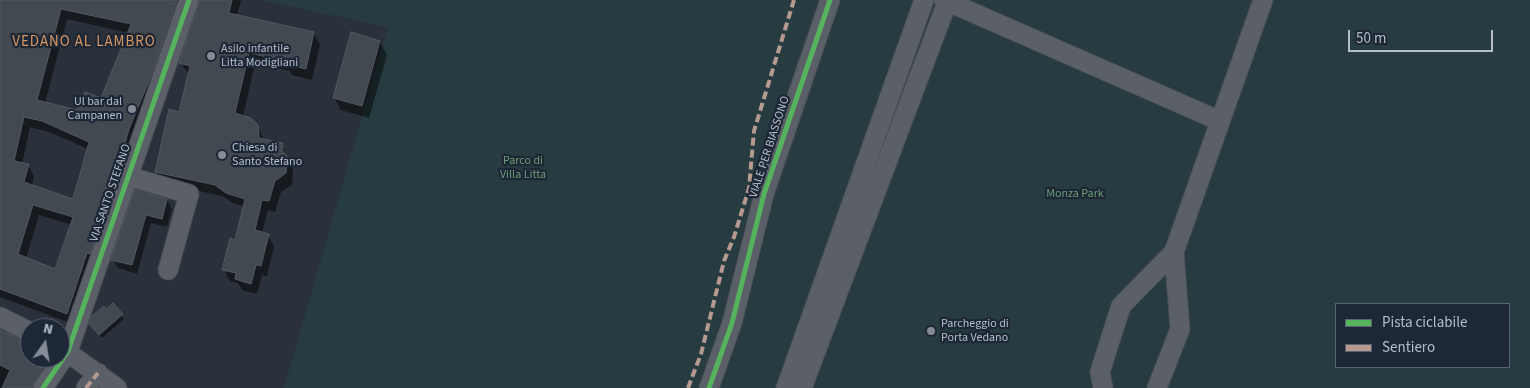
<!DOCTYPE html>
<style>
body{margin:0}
#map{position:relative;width:1530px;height:388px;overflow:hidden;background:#2a313a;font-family:"Source Sans 3",sans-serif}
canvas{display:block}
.legend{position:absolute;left:1335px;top:303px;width:175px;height:65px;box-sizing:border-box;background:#1d2735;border:1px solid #5a6371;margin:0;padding:6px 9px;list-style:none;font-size:15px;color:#b5bdca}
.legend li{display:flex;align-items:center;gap:10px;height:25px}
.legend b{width:25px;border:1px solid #5a6371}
.north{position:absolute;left:20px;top:318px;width:50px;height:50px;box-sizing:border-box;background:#1d2735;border:1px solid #5a6371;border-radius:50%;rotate:13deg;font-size:14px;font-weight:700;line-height:20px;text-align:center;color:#b5bdca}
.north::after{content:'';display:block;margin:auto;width:18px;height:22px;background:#848c98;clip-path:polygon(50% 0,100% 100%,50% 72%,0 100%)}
.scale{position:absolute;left:1348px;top:30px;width:145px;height:22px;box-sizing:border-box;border:2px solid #b5bdca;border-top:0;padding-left:6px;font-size:15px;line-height:18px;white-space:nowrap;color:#b5bdca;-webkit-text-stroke:4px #1d2735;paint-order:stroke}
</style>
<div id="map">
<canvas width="1530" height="388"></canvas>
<ul class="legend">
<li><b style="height:6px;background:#56b35d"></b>Pista ciclabile</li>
<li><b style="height:6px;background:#b69a8f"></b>Sentiero</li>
</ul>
<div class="north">N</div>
<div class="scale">50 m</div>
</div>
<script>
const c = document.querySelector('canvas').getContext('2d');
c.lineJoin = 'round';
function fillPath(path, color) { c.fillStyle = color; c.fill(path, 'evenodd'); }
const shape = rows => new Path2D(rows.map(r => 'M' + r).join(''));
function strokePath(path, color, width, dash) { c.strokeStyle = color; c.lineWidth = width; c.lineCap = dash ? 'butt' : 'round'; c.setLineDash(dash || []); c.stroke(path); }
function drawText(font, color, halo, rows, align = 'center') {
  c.font = font + ' "Source Sans 3",sans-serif'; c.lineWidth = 4.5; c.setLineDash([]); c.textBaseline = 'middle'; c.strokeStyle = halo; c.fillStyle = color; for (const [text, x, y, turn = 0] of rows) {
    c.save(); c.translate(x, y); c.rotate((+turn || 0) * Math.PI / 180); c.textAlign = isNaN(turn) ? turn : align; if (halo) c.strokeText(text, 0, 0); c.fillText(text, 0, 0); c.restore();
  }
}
fillPath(shape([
 [260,0,1530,0,1530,388,284,388,388,27],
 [1336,304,1509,304,1509,367,1336,367]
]), '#273c40');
fillPath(shape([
 [0,0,193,0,73,324,0,297],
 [67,19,129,33,102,100,78,111,45,103],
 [30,127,49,132,88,149,74,200,32,186,34,176,28,165,22,164],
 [39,215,72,225,56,270,26,259],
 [195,0,241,0,237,16,314,34,320,45,312,80,292,75,290,71,255,63,243,117,257,125,264,140,282,145,293,169,292,185,281,192,275,212,268,210,262,233,268,235,274,246,267,276,262,275,257,294,242,290,238,283,230,281,224,270,236,242,245,207,233,203,222,196,163,183,156,172,180,113,189,75,181,63,200,0],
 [380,42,387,55,369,118,341,110,334,97],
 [136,192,167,200,172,209,167,227,151,223,137,274,118,268,113,259],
 [106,310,121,315,124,319,102,338,93,328],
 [0,331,30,344,30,358,52,358,43,388,0,388]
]), '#0007');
const building = shape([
 [0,0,177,0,152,74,129,129,115,181,90,254,87,253,67,314,0,289,0,0],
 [61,9,131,24,101,98,85,92,77,110,37,100,61,9],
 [24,117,42,121,89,142,73,199,24,182,29,164,14,161,24,117],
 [33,205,73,217,55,269,18,254,33,205],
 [200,0,232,0,229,13,314,32,306,69,284,64,285,61,249,53,235,113,251,118,258,125,259,138,283,143,282,150,287,156,286,173,275,181,269,201,262,200,255,230,269,234,261,266,256,265,251,284,235,279,236,273,222,270,230,238,235,240,245,199,226,193,215,185,155,172,169,109,179,112,190,66,179,63,200,0],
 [351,32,380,41,362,106,333,98,351,32],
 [135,190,167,199,162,219,146,215,132,265,111,260,135,190],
 [113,303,123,314,99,335,89,324,92,316,104,306,106,309,113,303],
 [0,330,30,343,30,358,48,358,32,388,2,388,10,370,0,365,0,330]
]);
fillPath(building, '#434950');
strokePath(building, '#525861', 1);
const minor = shape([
 [944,0,1220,121],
 [127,176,189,194,168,270],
 [0,317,30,332],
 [60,347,117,388],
 [43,388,68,351,189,0],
 [86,388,98,373],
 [709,388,732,323,764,194,830,0],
 [786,388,924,0],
 [802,388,948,0],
 [1103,388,1100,372,1121,306,1174,252],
 [1157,388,1180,329,1174,252,1263,0]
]);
strokePath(minor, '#484d54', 21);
strokePath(minor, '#5b5f67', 19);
strokePath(shape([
 [86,388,98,373],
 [688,388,701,354,724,261,734,237,749,188,754,131,794,0]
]), '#b69a8f', 4, [8, 4]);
strokePath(shape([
 [43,388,68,351,189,0],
 [709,388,732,323,764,194,830,0]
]), '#56b35d', 5);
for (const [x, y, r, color] of [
 [211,56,5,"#848c98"],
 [132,109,5,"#848c98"],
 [222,155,5,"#848c98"],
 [931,331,5,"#848c98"]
]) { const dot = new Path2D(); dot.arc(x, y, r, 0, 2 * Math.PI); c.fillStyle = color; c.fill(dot); strokePath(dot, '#1d2735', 2); }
drawText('12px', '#b5bdca', '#1d2735', [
 ["Asilo infantile",221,49],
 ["Litta Modigliani",221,63],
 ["Ul bar dal",122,102,"right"],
 ["Campanen",122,116,"right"],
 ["Chiesa di",232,148],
 ["Santo Stefano",232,162],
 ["Parcheggio di",941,324],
 ["Porta Vedano",941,338]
], 'left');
drawText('12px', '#b5bdca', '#1d2735', [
 ["VIALE PER BIASSONO",770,147,-72],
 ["VIA SANTO STEFANO",111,193,-71]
]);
drawText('12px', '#6b9c76', '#1d2735', [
 ["Parco di",523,161],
 ["Villa Litta",523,175],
 ["Monza Park",1075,194]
]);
c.letterSpacing = '1px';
drawText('15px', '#d89662', '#1d2735', [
 ["VEDANO AL LAMBRO",84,43]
]);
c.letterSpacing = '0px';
</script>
